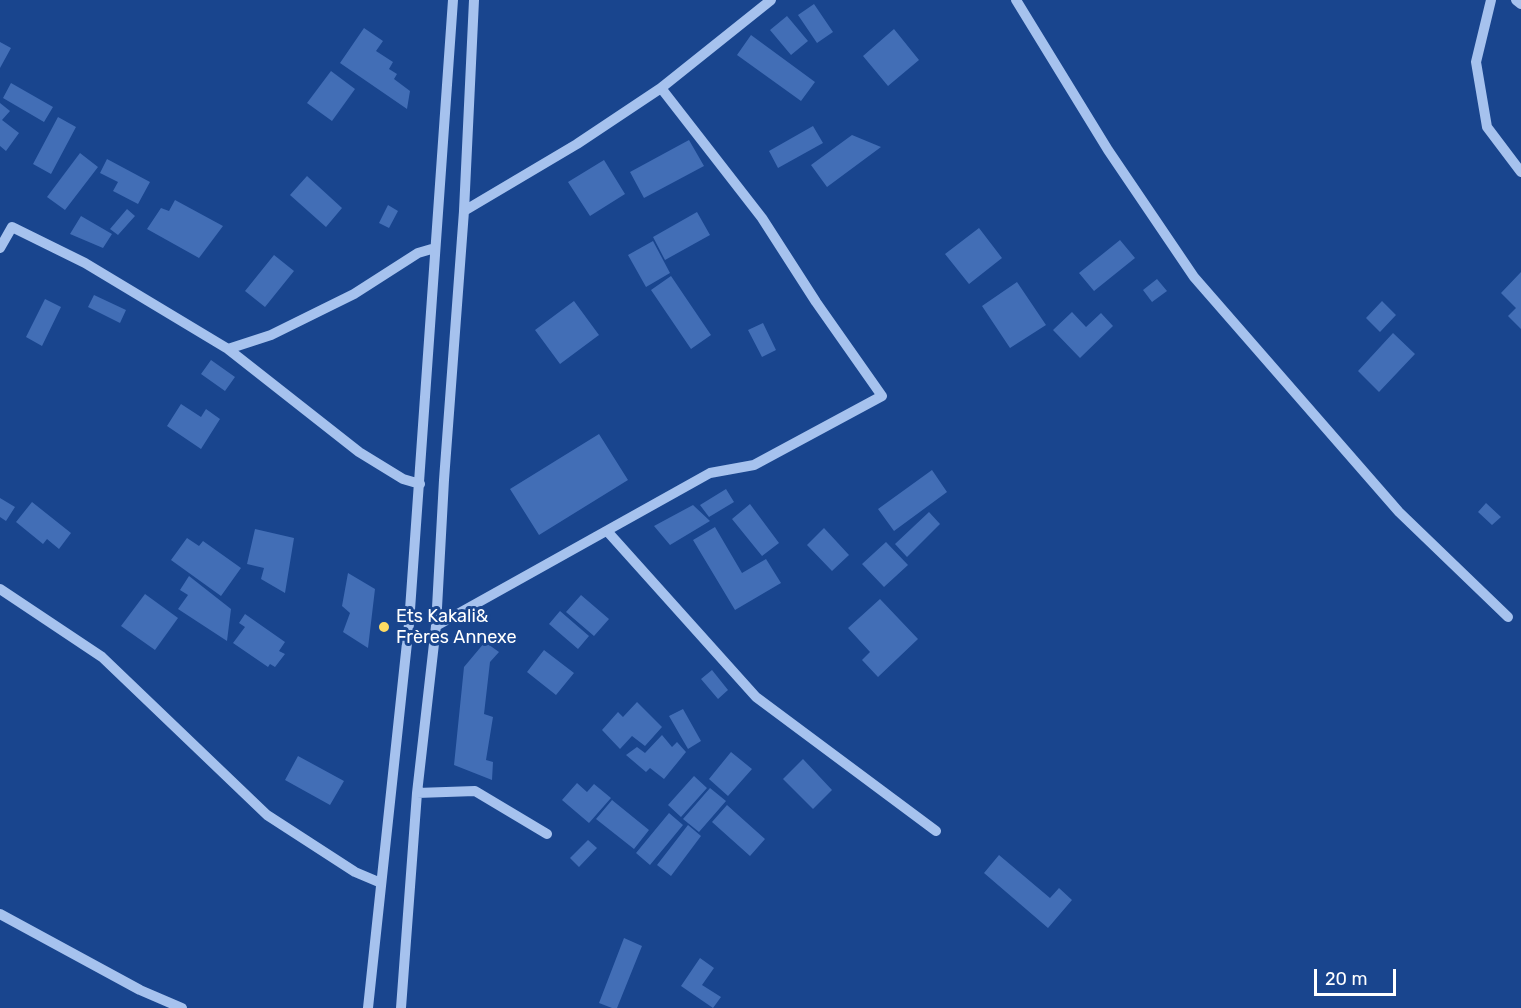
<!DOCTYPE html>
<meta charset="utf-8">
<style>
body{margin:0}
#map{position:relative;width:1521px;height:1008px;overflow:hidden;background:#19458e;font-family:Rubik,sans-serif}
canvas{display:block}
.scale{position:absolute;left:1314px;top:969px;width:82px;height:27px;box-sizing:border-box;border:3px solid #fff;border-top:0;padding-left:8px;font-size:18px;line-height:21px;white-space:nowrap;color:#fff;-webkit-text-stroke:4px #19458e;paint-order:stroke}
</style>
<div id="map">
<canvas width="1521" height="1008"></canvas>
<div class="scale">20 m</div>
</div>
<script>
const c = document.querySelector('canvas').getContext('2d');
c.lineJoin = 'round';
function fillPath(path, color) { c.fillStyle = color; c.fill(path, 'evenodd'); }
const shape = rows => new Path2D(rows.map(r => 'M' + r).join(''));
function strokePath(path, color, width, dash) { c.strokeStyle = color; c.lineWidth = width; c.lineCap = dash ? 'butt' : 'round'; c.setLineDash(dash || []); c.stroke(path); }
function drawText(font, color, halo, rows, align = 'center') {
  c.font = font + ' Rubik,sans-serif'; c.lineWidth = 6; c.setLineDash([]); c.textBaseline = 'middle'; c.strokeStyle = halo; c.fillStyle = color; for (const [text, x, y, turn = 0] of rows) {
    c.save(); c.translate(x, y); c.rotate((+turn || 0) * Math.PI / 180); c.textAlign = isNaN(turn) ? turn : align; if (halo) c.strokeText(text, 0, 0); c.fillText(text, 0, 0); c.restore();
  }
}
fillPath(shape([
 [814,4,833,32,817,43,798,15],
 [787,16,808,41,791,55,770,30],
 [364,28,383,41,376,51,393,62,389,69,397,74,394,79,410,91,407,109,340,63],
 [894,29,919,60,888,86,863,56],
 [751,35,815,82,801,101,737,55],
 [0,42,11,48,0,68],
 [331,71,355,89,332,121,307,103],
 [11,83,53,107,44,122,3,98],
 [0,103,10,111,2,120,19,133,6,151,0,146],
 [58,117,76,127,51,174,33,164],
 [813,126,823,143,778,168,769,151],
 [852,135,881,147,827,187,811,165],
 [689,140,704,166,644,198,630,172],
 [80,153,98,167,65,210,47,197],
 [107,159,150,182,138,204,113,191,118,182,100,173],
 [604,160,625,194,590,216,568,182],
 [307,176,342,208,326,227,290,195],
 [175,200,223,226,199,258,147,229,161,208,169,211],
 [388,205,398,211,389,228,379,223],
 [127,209,135,216,118,235,110,229],
 [697,212,710,235,665,260,653,237],
 [81,216,112,234,103,248,70,234],
 [979,228,1002,258,969,284,945,254],
 [1120,240,1135,258,1094,291,1079,273],
 [653,241,670,273,646,287,628,255],
 [274,255,294,271,265,307,245,291],
 [1521,272,1521,329,1508,316,1516,308,1501,293],
 [671,276,711,335,691,349,651,290],
 [1157,279,1167,291,1152,302,1143,290],
 [1017,282,1046,325,1010,348,982,306],
 [94,295,126,310,120,323,88,307],
 [45,299,61,307,42,346,26,337],
 [574,301,599,335,560,364,535,330],
 [1382,301,1396,315,1380,332,1366,318],
 [1072,312,1086,327,1101,313,1113,326,1080,358,1053,330],
 [763,323,776,350,762,357,748,330],
 [1393,333,1415,354,1379,392,1358,371],
 [211,360,235,377,225,391,201,374],
 [181,404,201,417,206,409,220,419,201,449,167,426],
 [599,434,628,480,539,535,510,489],
 [932,470,947,492,894,531,878,509],
 [726,489,734,502,709,517,700,505],
 [0,498,15,507,6,521,0,517],
 [32,502,71,533,59,549,47,539,43,544,16,522],
 [1486,503,1501,517,1492,525,1478,512],
 [750,504,779,543,762,556,732,519],
 [693,505,710,521,670,545,654,526],
 [929,512,940,524,907,557,895,544],
 [715,527,742,573,766,559,781,583,735,610,693,540],
 [824,528,849,555,832,571,807,545],
 [255,529,294,538,285,593,261,579,264,568,247,564],
 [187,538,199,546,203,541,241,568,221,596,171,560],
 [886,542,908,565,884,587,862,564],
 [348,573,375,589,368,648,343,632,350,613,342,606],
 [189,576,231,609,227,641,178,609,188,595,180,590],
 [145,594,178,618,155,650,121,626],
 [581,595,609,619,594,636,566,612],
 [880,599,918,639,878,677,862,660,870,652,848,628],
 [560,611,589,636,578,649,549,624],
 [245,614,285,642,279,651,285,654,275,667,270,664,268,667,233,643,245,627,239,623],
 [485,642,499,652,490,662,484,714,493,717,486,760,493,762,492,780,454,765,464,667],
 [544,650,574,673,556,695,527,672],
 [712,670,728,690,718,699,701,679],
 [637,702,662,727,645,746,632,736,620,749,602,730,618,712,623,717],
 [683,709,701,741,688,749,669,716],
 [662,735,672,747,677,742,686,752,664,779,650,768,646,772,626,755,637,747,645,753],
 [731,752,752,769,728,796,709,779],
 [298,756,344,781,330,805,285,780],
 [803,759,832,790,813,809,783,779],
 [694,776,707,788,681,817,668,805],
 [577,783,587,792,594,784,611,798,589,823,562,800],
 [710,788,726,801,699,832,683,819],
 [612,800,649,830,634,849,596,819],
 [727,805,765,839,750,856,712,822],
 [669,813,683,825,650,865,636,853],
 [688,825,701,836,671,876,657,865],
 [588,840,597,848,579,867,570,858],
 [999,855,1050,898,1059,888,1072,900,1048,928,984,873],
 [624,938,642,946,617,1008,612,1008,599,1003],
 [700,958,714,968,702,985,721,997,713,1008,681,986]
]), '#426eb6');
strokePath(shape([
 [1016,0,1108,150,1194,277,1399,512,1508,617],
 [1491,0,1476,62,1487,127,1521,172],
 [1516,0,1521,4],
 [464,211,577,144,661,88,771,0],
 [0,248,12,227,85,263,228,349,359,452,403,479,420,484],
 [228,349,271,335,354,294,418,253,435,248],
 [607,531,756,697,936,831],
 [0,589,102,657,267,815,355,872,381,883],
 [436,626,710,473,754,465,882,396,816,302,762,218,661,88],
 [417,793,475,791,547,834],
 [0,914,140,990,182,1008],
 [368,1008,409,624,453,0],
 [401,1008,417,793,436,626,444,480,464,211,474,0]
]), '#a6c2ee', 10);
for (const [x, y, r, color] of [
 [384,627,6,"#ffdc63"]
]) { const dot = new Path2D(); dot.arc(x, y, r, 0, 2 * Math.PI); c.fillStyle = color; c.fill(dot); strokePath(dot, '#19458e', 2); }
drawText('18px', '#fff', '#19458e', [
 ["Ets Kakali&",396,617],
 ["Frères Annexe",396,638]
], 'left');
</script>
